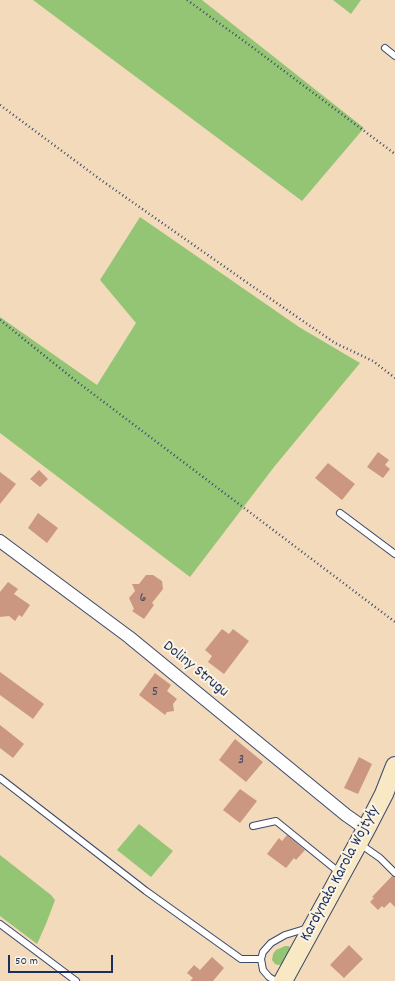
<!DOCTYPE html>
<meta charset="utf-8">
<style>
body{margin:0}
#map{position:relative;width:395px;height:981px;overflow:hidden;background:#f2daba;font-family:Dekko,sans-serif}
canvas{display:block}
.scale{position:absolute;left:8px;top:955px;width:105px;height:18px;box-sizing:border-box;border:2px solid #1b2f5e;border-top:0;padding-left:5px;font-size:12px;line-height:14px;white-space:nowrap;color:#1b2f5e;-webkit-text-stroke:3px #fcf5e5;paint-order:stroke}
</style>
<div id="map">
<canvas width="395" height="981"></canvas>
<div class="scale">50 m</div>
</div>
<script>
const c = document.querySelector('canvas').getContext('2d');
c.lineJoin = 'round';
function fillPath(path, color) { c.fillStyle = color; c.fill(path, 'evenodd'); }
const shape = rows => new Path2D(rows.map(r => 'M' + r).join(''));
function strokePath(path, color, width, dash) { c.strokeStyle = color; c.lineWidth = width; c.lineCap = dash ? 'butt' : 'round'; c.setLineDash(dash || []); c.stroke(path); }
function drawText(font, color, halo, rows, align = 'center') {
  c.font = font + ' Dekko,sans-serif'; c.lineWidth = 4; c.setLineDash([]); c.textBaseline = 'middle'; c.strokeStyle = halo; c.fillStyle = color; for (const [text, x, y, turn = 0] of rows) {
    c.save(); c.translate(x, y); c.rotate((+turn || 0) * Math.PI / 180); c.textAlign = isNaN(turn) ? turn : align; if (halo) c.strokeText(text, 0, 0); c.fillText(text, 0, 0); c.restore();
  }
}
fillPath(shape([
 [33,0,202,0,364,128,302,201],
 [333,0,361,0,351,14],
 [140,217,299,327,360,363,274,467,190,577,0,433,0,317,97,385,136,323,100,280],
 [139,824,173,851,151,877,117,850],
 [0,855,51,895,55,900,46,924,37,944,0,916],
 [285,946,289,946,291,950,283,964,278,965,275,964,272,960,273,954,276,950]
]), '#94c575');
fillPath(shape([
 [378,452,389,460,385,465,390,469,383,478,367,467],
 [328,463,355,484,342,500,315,478],
 [39,470,48,479,40,487,30,479],
 [0,472,16,484,0,504],
 [38,513,58,528,47,543,28,528],
 [146,575,153,575,162,581,163,589,152,603,154,605,144,619,132,611,134,609,129,598,135,591,132,584,139,584],
 [8,582,18,589,14,594,30,605,22,617,19,615,15,621,9,616,0,617,0,592],
 [222,629,229,634,233,629,249,641,224,674,208,662,212,656,205,650],
 [0,672,44,704,33,719,0,695],
 [155,673,171,685,167,691,177,699,173,704,174,711,167,712,165,715,139,695],
 [0,725,24,744,13,758,0,748],
 [235,739,263,762,246,782,219,760],
 [359,757,372,764,358,794,344,788],
 [240,789,257,801,240,823,223,810],
 [287,835,305,850,296,860,294,858,286,868,267,854,279,838,282,841],
 [392,876,395,877,395,907,390,902,384,908,382,906,378,910,370,902,374,898,372,897],
 [349,945,363,959,344,978,330,965],
 [212,957,224,968,213,981,190,981,193,978,187,973,194,965,200,970]
]), '#cc9781');
const lane = shape([
 [385,48,395,56],
 [340,513,395,554],
 [0,778,146,891,241,959,261,959],
 [253,826,276,821,340,873],
 [360,844,380,858,395,873],
 [0,924,76,981],
 [276,981,269,977,263,970,261,959,263,952,271,943,285,935,308,928]
]);
const street = shape([
 [0,541,129,637,346,815,366,829]
]);
const secondary = shape([
 [283,981,366,829,384,794,395,766]
]);
strokePath(lane, '#3b496c', 8);
strokePath(street, '#3b496c', 14);
strokePath(secondary, '#3b496c', 20);
strokePath(shape([
 [187,0,248,44,395,154],
 [0,105,101,180,252,286,335,343,373,361,395,378],
 [0,320,76,381,395,622]
]), '#3b496c', 2.5, [1, 3]);
strokePath(lane, '#fff', 6);
strokePath(street, '#fff', 12);
strokePath(secondary, '#f8e8c3', 18);
drawText('14px', '#474967', null, [
 ["6",143,599],
 ["5",155,693],
 ["3",241,761]
]);
drawText('16px', '#1b2f5e', '#fcf5e5', [
 ["Doliny Strugu",195,670,39],
 ["Kardynała Karola Wojtyły",341,874,-62]
]);
</script>
